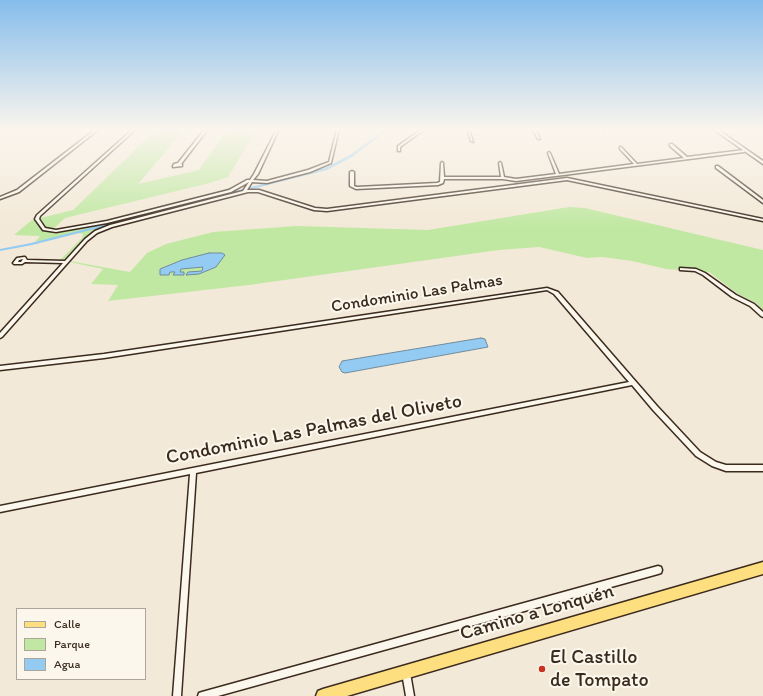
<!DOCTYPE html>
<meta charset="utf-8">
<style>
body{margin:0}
#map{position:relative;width:763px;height:696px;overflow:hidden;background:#f3e9d8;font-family:Itim,sans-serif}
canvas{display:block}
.legend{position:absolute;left:16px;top:608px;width:130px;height:72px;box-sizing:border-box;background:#fbf7ec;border:1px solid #aea59a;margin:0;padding:5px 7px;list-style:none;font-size:12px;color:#3b2a1e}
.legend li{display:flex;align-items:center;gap:8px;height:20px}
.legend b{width:20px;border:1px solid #aea59a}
</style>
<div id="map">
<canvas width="763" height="696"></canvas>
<ul class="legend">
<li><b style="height:5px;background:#fedf80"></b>Calle</li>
<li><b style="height:11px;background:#c1e8a3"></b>Parque</li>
<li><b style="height:11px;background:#93cbf2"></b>Agua</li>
</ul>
</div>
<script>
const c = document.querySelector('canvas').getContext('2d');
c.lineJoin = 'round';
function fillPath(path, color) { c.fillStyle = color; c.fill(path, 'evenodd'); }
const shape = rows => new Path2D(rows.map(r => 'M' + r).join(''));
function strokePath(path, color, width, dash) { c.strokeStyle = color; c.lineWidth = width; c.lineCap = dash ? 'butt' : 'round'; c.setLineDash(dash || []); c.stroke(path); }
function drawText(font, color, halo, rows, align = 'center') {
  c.font = font + ' Itim,sans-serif'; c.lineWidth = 4; c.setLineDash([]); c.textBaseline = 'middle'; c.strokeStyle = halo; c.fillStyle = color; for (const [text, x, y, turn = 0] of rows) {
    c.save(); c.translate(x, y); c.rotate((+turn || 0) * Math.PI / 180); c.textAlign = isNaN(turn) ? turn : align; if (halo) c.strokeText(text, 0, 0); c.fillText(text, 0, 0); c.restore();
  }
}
fillPath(shape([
 [157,129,185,129,138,184,199,170,228,129,257,129,228,177,210,183,65,218,52,230,53,234,82,227,97,226,97,229,84,238,64,260,130,272,147,253,166,244,213,232,297,226,428,230,569,207,585,208,763,250,763,310,756,303,738,294,709,272,666,269,632,261,602,257,587,258,539,247,499,250,249,285,108,301,118,285,91,284,103,269,60,260,82,238,83,234,78,233,35,242,40,236,14,235,32,220,73,210]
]), '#c1e8a3');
const water = shape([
 [209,253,222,253,225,255,216,267,199,274,186,275,188,272,202,271,203,267,181,269,180,272,184,272,184,275,173,275,175,272,170,272,169,275,160,275,160,269,182,260,209,253],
 [481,338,485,339,488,347,345,373,342,372,339,367,342,361,481,338]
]);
fillPath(water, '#93cbf2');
strokePath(water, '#708b9d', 1);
fillPath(shape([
 [386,129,389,129,352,157,327,170,32,245,0,251,0,249,31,243,325,168,350,155,386,129]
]), '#93cbf2');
const street = shape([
 [96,129,99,129,19,192,0,199,0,197,17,190,96,129],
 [133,129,136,129,40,216,39,219,45,228,56,230,107,221,229,190,247,180,250,180,254,174,277,129,279,129,258,174,253,180,267,181,308,170,329,162,337,129,339,129,331,163,310,172,267,183,252,182,247,190,259,190,315,208,327,209,567,178,763,219,763,221,567,180,327,211,314,210,258,192,248,192,112,227,97,233,87,241,2,337,0,338,0,333,63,263,25,262,22,264,14,264,13,263,17,258,24,257,25,257,27,260,65,261,85,239,95,231,110,225,243,191,249,182,231,192,107,223,56,232,43,230,35,219,37,215,133,129],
 [23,259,21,262,18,262,19,260,23,259],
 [205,129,208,129,181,164,182,164,182,166,173,167,173,166,174,164,178,163,205,129],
 [422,129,425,129,400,147,400,151,398,151,398,146,422,129],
 [467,129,469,129,473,142,471,141,467,129],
 [532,129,535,129,540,139,538,139,532,129],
 [602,129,604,129,604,130,603,131,602,129],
 [670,144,672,144,687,157,744,150,745,151,744,152,516,181,503,179,444,179,443,183,438,185,356,189,350,186,350,172,352,171,354,172,354,186,357,187,437,183,440,182,441,163,442,162,443,163,444,177,501,177,499,163,500,162,501,163,504,177,516,179,556,174,548,153,549,152,550,153,559,174,634,164,620,149,620,147,621,147,637,164,684,158,670,146,670,144],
 [716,166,718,166,763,200,763,203,716,168,716,166],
 [680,268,696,269,705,273,736,295,754,304,763,312,763,317,761,316,750,306,732,297,703,275,695,271,680,270,680,268],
 [547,288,558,292,657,406,700,452,716,462,726,465,763,465,763,471,726,471,712,466,696,456,653,410,632,385,196,473,181,696,173,696,190,474,0,512,0,506,629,382,554,294,547,290,104,358,0,370,0,366,104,354,547,288],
 [658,566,661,567,662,570,661,573,658,574,218,696,198,696,199,693,202,692,658,566],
 [406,669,409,670,410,673,414,696,406,696,402,673,403,670,406,669]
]);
const secondary = shape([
 [717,129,763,161,763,164,713,129,717,129]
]);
const primary = shape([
 [763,562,763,574,347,696,316,696,318,691,323,689,763,562]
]);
strokePath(street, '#3b2a1e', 3);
strokePath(secondary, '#3b2a1e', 3);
strokePath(primary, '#3b2a1e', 3);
fillPath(street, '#fbf7ec');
fillPath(secondary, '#fbf7ec');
fillPath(primary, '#fedf80');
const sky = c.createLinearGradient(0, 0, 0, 227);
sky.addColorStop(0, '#86bdec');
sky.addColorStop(0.57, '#faf5ed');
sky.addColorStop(1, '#faf5ed00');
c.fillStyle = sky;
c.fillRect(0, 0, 763, 227);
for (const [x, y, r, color] of [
 [542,669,4,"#c8321e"]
]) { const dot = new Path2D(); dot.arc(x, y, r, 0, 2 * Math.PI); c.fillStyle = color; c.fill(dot); strokePath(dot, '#fbf7ec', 1.5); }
drawText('17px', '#3b2a1e', '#fbf7ec', [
 ["Condominio Las Palmas",417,294,-9]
]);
drawText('20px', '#3b2a1e', '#fbf7ec', [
 ["Condominio Las Palmas del Oliveto",314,430,-11],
 ["Camino a Lonquén",537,613,-16]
]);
drawText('20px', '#3b2a1e', '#fbf7ec', [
 ["El Castillo",550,658],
 ["de Tompato",550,681]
], 'left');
</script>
